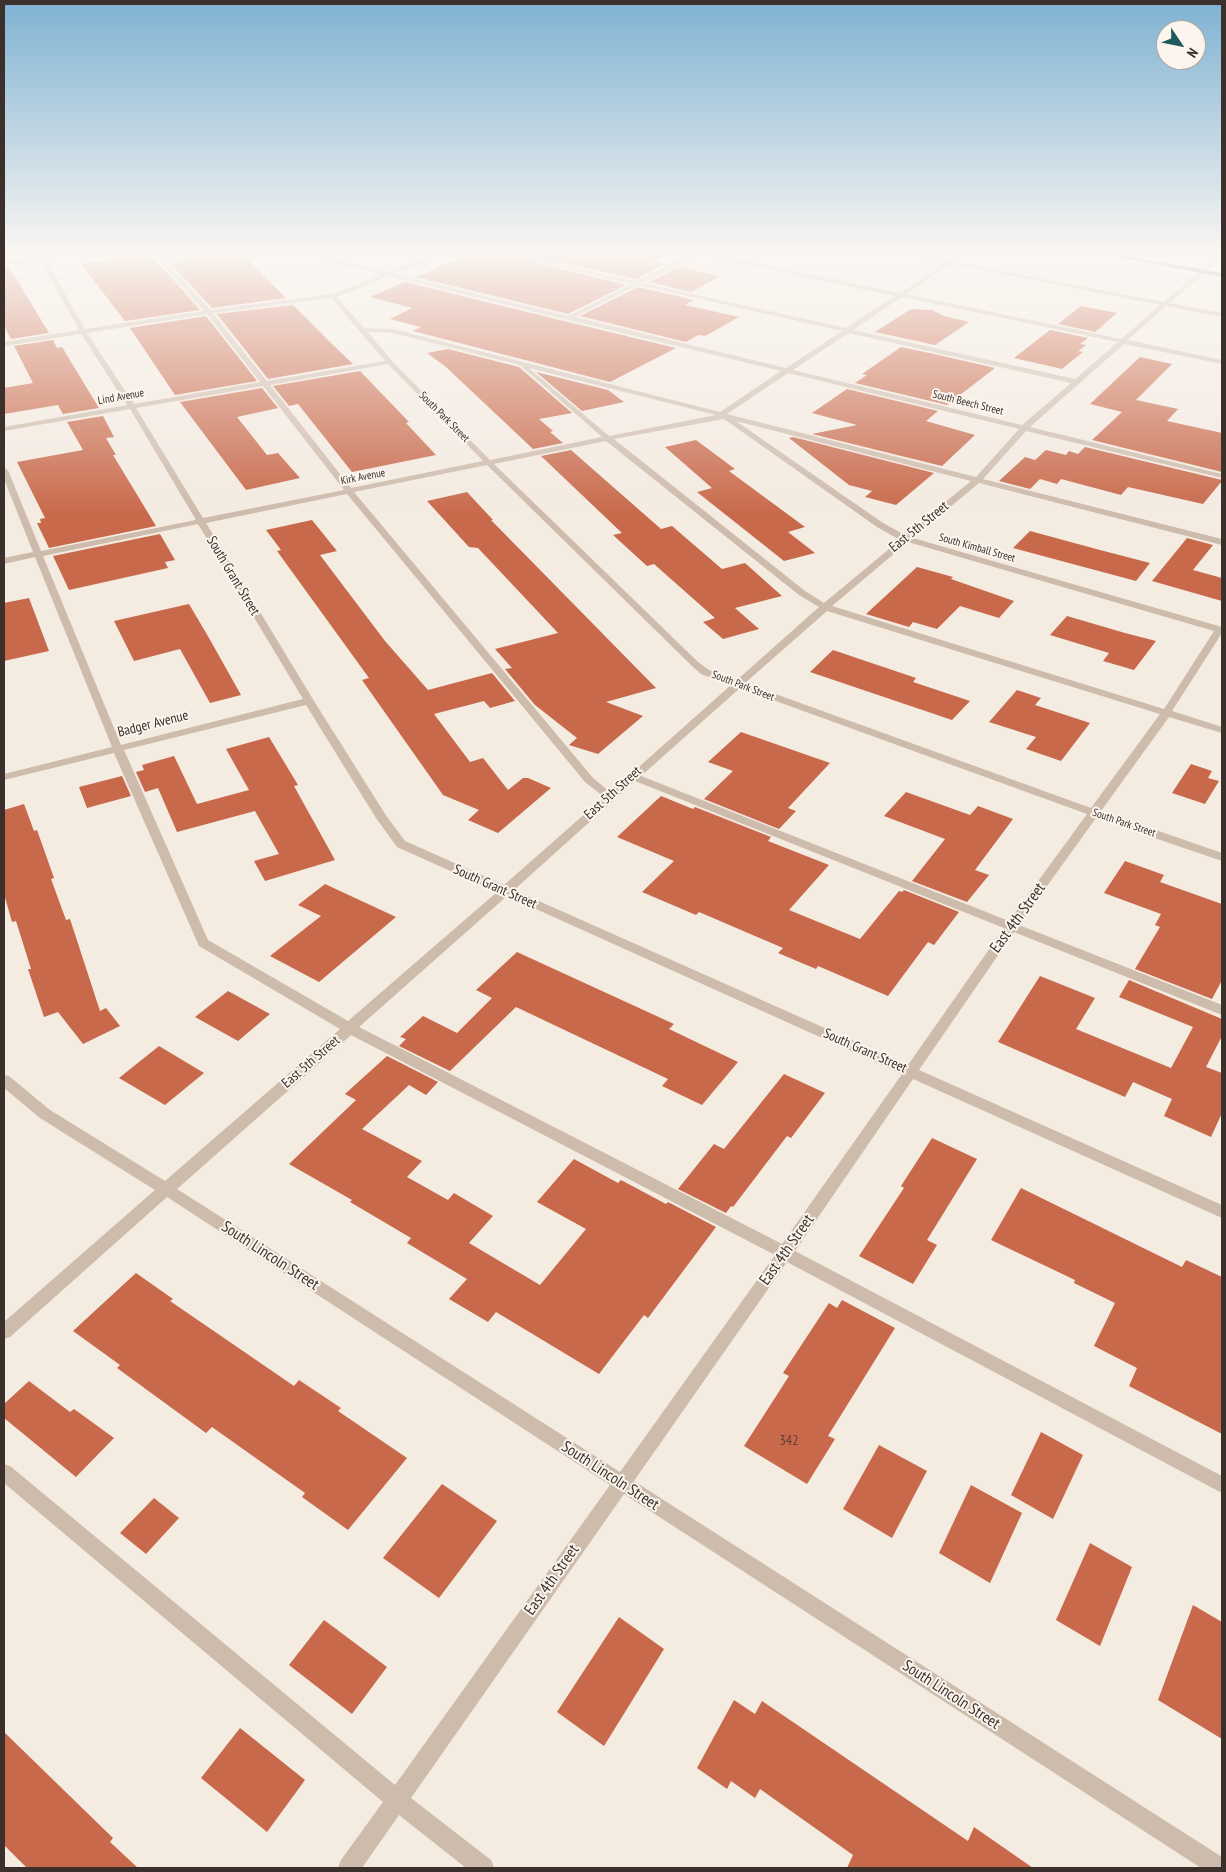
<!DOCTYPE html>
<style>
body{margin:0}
#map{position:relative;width:1226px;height:1872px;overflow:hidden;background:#f4ebe1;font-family:"PT Sans Narrow",sans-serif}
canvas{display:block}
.frame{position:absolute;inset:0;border:5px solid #3b302b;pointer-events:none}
.north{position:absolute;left:1156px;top:20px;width:50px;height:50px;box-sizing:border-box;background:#fbf5ee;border:1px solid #aea6a0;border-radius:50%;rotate:124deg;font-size:14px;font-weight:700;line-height:20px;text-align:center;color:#3b302b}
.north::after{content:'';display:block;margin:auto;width:18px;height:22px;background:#1f5a5e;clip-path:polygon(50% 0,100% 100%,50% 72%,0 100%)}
</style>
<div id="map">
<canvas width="1226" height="1872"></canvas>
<div class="frame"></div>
<div class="north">N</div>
</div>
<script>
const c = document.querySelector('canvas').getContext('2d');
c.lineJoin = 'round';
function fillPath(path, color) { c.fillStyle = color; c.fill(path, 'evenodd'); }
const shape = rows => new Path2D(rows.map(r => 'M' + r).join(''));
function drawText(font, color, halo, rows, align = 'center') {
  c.font = font + ' "PT Sans Narrow",sans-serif'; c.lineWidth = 4; c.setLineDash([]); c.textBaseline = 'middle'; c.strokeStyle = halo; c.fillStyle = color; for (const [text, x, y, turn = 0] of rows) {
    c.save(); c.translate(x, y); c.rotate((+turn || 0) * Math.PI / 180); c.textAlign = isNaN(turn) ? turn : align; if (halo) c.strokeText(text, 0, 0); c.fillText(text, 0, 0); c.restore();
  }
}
fillPath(shape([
 [202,253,232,253,244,256,286,298,212,308,171,264],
 [473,253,498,253,626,285,568,314,416,277],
 [517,253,669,253,651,262,665,264,636,279],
 [149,255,162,267,200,310,125,321,81,264],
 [9,267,49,333,11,339,4,326,4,268],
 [679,267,720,276,691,292,649,282],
 [405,282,568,322,676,348,610,382,413,331,421,327,390,319,412,308,370,297],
 [638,287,694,300,685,305,739,317,705,336,698,335,686,342,580,316],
 [293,305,332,344,353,364,268,379,217,314],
 [1081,306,1117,313,1095,332,1058,324],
 [911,309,932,310,944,316,969,322,935,345,875,332],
 [206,316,257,381,175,395,130,328],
 [1050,330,1088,338,1080,344,1086,345,1078,351,1083,352,1062,369,1014,358],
 [53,340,57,348,62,347,99,408,63,414,58,405,4,414,4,388,33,383,14,346],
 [901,347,934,354,995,368,947,405,855,383,867,375,862,374],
 [448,349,519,367,572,413,539,419,553,431,550,432,563,443,533,449,446,367,427,353],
 [1140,357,1172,364,1136,400,1178,409,1167,421,1222,433,1222,472,1092,440,1122,412,1090,404],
 [360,371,409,422,406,423,436,455,352,472,298,404,289,406,273,386],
 [536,372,608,390,624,402,582,411],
 [262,388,278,408,237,417,267,455,278,453,300,478,246,490,180,402],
 [847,389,938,411,926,421,975,435,942,466,812,434,857,425,812,413],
 [103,416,114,437,106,438,116,455,113,455,156,526,49,548,37,523,41,523,40,519,45,518,17,462,83,450,67,422],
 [793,437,934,473,896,505,865,497,872,491,849,485,789,438],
 [696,440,735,469,729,471,805,527,788,532,815,553,784,561,697,492,712,488,665,447],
 [1085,447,1222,480,1222,481,1203,504,1128,487,1121,495,1061,479,1057,484,1040,479,1030,489,999,481,1025,457,1035,460,1046,450,1066,455,1069,451,1078,454],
 [571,450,661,529,672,526,722,569,745,563,782,596,735,608,759,629,723,639,703,622,715,618,654,564,647,566,613,535,622,533,541,456],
 [467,492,493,520,491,520,656,688,606,702,643,716,598,754,569,745,577,738,535,705,505,669,512,668,495,649,558,633,478,548,469,547,427,501],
 [312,520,337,551,320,555,385,641,428,690,492,673,515,701,490,708,484,701,434,714,470,762,483,758,508,790,523,778,528,778,551,788,498,833,468,820,479,810,443,795,362,680,369,678,277,551,281,550,266,530],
 [1030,531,1100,550,1150,563,1136,581,1013,548],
 [160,534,175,560,165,562,168,568,69,590,53,556],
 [1187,538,1213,545,1193,570,1222,578,1222,601,1152,581],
 [917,567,953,577,951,579,1014,601,999,618,960,606,937,629,913,622,909,627,866,614],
 [29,598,49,651,4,661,4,603],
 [189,604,209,638,241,695,210,703,180,649,134,661,114,621],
 [1067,616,1125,633,1156,641,1134,670,1103,661,1109,653,1050,635],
 [833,650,916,678,913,682,970,701,952,720,810,672],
 [1017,690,1041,698,1035,705,1090,723,1061,761,1026,749,1036,737,989,722],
 [741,732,830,763,788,808,796,811,779,829,704,799,733,771,708,762],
 [269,737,298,785,294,786,335,860,265,881,254,861,279,854,255,811,177,832,158,788,145,792,136,772,144,770,142,765,174,756,197,804,249,790,226,749],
 [1191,764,1212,771,1208,778,1219,781,1205,804,1172,793],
 [122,776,131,796,87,808,79,787],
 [906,792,970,815,978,806,1013,819,975,870,989,875,967,902,912,881,945,839,884,816],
 [661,796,693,809,695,807,771,837,768,841,829,865,789,910,860,939,899,891,902,892,904,890,959,912,934,945,928,942,888,996,818,966,816,969,778,953,783,948,699,912,696,915,642,892,674,861,617,837],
 [24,804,34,831,37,830,54,878,51,879,66,920,70,919,100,1011,106,1008,120,1026,83,1044,58,1012,44,1017,28,969,31,969,16,921,12,922,4,894,4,810],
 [1125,861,1164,875,1160,882,1222,904,1222,980,1212,999,1135,969,1160,927,1155,925,1161,914,1104,893],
 [325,884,396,917,319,982,270,956,321,916,298,905],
 [517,952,674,1024,669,1029,738,1062,702,1105,662,1086,668,1079,516,1007,450,1071,399,1046,406,1039,400,1037,423,1016,457,1033,492,998,476,990],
 [1040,976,1095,998,1076,1029,1171,1068,1193,1027,1119,997,1129,980,1222,1019,1222,1036,1206,1067,1222,1073,1222,1113,1211,1137,1164,1116,1172,1099,1133,1082,1125,1097,998,1042],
 [228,991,270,1014,238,1041,195,1017],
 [159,1046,204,1073,165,1105,119,1078],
 [387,1056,438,1082,426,1095,409,1085,362,1129,422,1161,407,1177,448,1200,454,1193,493,1216,469,1243,540,1285,586,1229,537,1202,574,1159,618,1183,621,1180,666,1204,668,1202,716,1227,648,1318,644,1315,599,1374,496,1312,488,1322,449,1299,467,1279,407,1243,411,1238,350,1202,352,1200,289,1164,356,1100,345,1094],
 [784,1074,825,1093,791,1138,787,1136,733,1207,731,1206,726,1213,678,1189,714,1144,724,1149],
 [932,1138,977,1159,927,1240,937,1245,913,1284,859,1256,904,1188,901,1186],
 [1021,1188,1182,1267,1186,1260,1222,1277,1222,1434,1129,1386,1137,1368,1094,1346,1115,1303,1074,1283,1075,1280,991,1240],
 [136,1273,173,1299,170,1301,294,1386,299,1380,341,1408,338,1411,407,1458,348,1530,302,1497,305,1493,212,1427,206,1433,117,1368,120,1365,73,1331],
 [842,1300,895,1328,828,1436,835,1439,807,1484,744,1446,789,1376,783,1373,829,1303,837,1308],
 [29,1381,70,1412,74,1409,114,1438,76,1477,4,1418,4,1404],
 [1041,1432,1083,1455,1053,1519,1011,1495],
 [879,1445,927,1471,892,1538,843,1509],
 [442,1484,497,1521,439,1598,383,1558],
 [971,1485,1022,1513,990,1583,939,1553],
 [154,1498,179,1518,146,1554,120,1533],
 [1090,1543,1132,1567,1100,1646,1056,1620],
 [1193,1605,1222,1622,1222,1739,1158,1700],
 [619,1617,664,1649,604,1746,557,1712],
 [324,1620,387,1667,352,1714,289,1665],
 [734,1700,755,1714,762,1701,968,1841,974,1827,1033,1868,847,1868,853,1855,760,1789,755,1798,731,1781,727,1789,697,1768],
 [240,1728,305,1780,267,1832,201,1778],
 [4,1732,113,1838,110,1842,138,1868,27,1868,4,1845]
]), '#c8694b');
fillPath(shape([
 [36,253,42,253,44,257,88,253,46,260,85,329,204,311,152,253,158,253,211,310,332,294,382,275,298,253,307,253,388,272,438,253,446,253,395,274,568,316,631,284,500,253,510,253,636,281,693,253,706,253,900,293,945,263,899,253,910,253,949,260,960,253,967,253,955,262,1164,302,1222,253,1222,257,1170,303,1222,313,1222,317,1166,306,1128,340,1222,360,1222,364,1124,344,1030,427,1222,474,1222,478,1026,431,983,479,1222,539,1222,545,979,483,913,538,1222,627,1222,633,1172,711,1222,727,1222,733,1169,717,1101,811,1222,853,1222,861,1096,818,1019,925,1222,1005,1222,1015,1014,932,919,1070,1222,1205,1222,1218,913,1079,795,1251,1222,1476,1222,1493,787,1262,634,1481,1222,1857,1222,1868,1201,1868,624,1494,411,1798,491,1860,494,1868,466,1868,399,1815,362,1868,338,1868,341,1860,383,1802,4,1483,4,1464,10,1466,395,1785,610,1485,167,1197,10,1337,4,1339,4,1322,155,1190,40,1118,4,1088,4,1075,9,1076,50,1110,165,1181,340,1029,199,946,114,753,4,780,4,774,112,747,35,557,4,564,4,558,33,552,4,479,4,468,8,470,41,551,196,520,130,409,4,431,4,427,127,405,81,334,4,346,4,342,79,330,40,261,4,266,4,262,39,258,36,253],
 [699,255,895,296,846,328,643,283,699,255],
 [951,264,1160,305,1121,339,906,294,951,264],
 [389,276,568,320,781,371,720,412,393,329,364,328,337,297,389,276],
 [638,285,842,331,786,368,575,317,638,285],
 [902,297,1118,342,1075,379,853,330,902,297],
 [331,298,385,361,267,381,213,313,331,298],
 [207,314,260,382,134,404,87,333,207,314],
 [368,332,393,333,520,365,602,437,490,460,392,361,368,332],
 [849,333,1071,383,1022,425,793,370,849,333],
 [388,364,483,461,351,488,270,385,388,364],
 [529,368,716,415,609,436,529,368],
 [788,373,1019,429,976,477,727,414,788,373],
 [263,386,344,490,203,518,136,408,263,386],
 [724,419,877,527,900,540,824,603,805,591,614,439,724,419],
 [736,421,971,481,905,535,883,523,736,421],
 [606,441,799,595,819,607,737,680,709,670,698,662,494,464,606,441],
 [487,465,692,666,701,674,731,685,632,773,628,774,610,792,593,778,354,492,487,465],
 [347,494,585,782,604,797,504,885,405,841,387,817,314,701,206,523,347,494],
 [198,524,303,699,121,745,43,556,198,524],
 [908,542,1214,631,1164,709,832,606,908,542],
 [827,611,1160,714,1091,808,745,683,827,611],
 [740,688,1087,814,1009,921,641,776,740,688],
 [306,705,376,818,397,847,497,892,348,1021,208,940,124,750,306,705],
 [635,781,1004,928,908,1065,514,890,635,781],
 [507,896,902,1074,782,1244,359,1027,507,896],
 [351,1035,775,1255,620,1472,177,1189,351,1035]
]), '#cdbbac');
fillPath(shape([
 [1097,253,1108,253,1222,273,1222,277,1097,253]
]), '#7d675c');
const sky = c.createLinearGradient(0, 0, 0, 515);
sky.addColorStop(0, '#7eb2d2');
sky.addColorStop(0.49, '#faf6f2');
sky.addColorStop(1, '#faf6f200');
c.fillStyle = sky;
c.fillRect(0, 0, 1226, 515);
drawText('11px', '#3b302b', '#fbf5ee', [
 ["Lind Avenue",121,397,-10],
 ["South Beech Street",968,403,14],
 ["South Park Street",444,417,45],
 ["Kirk Avenue",363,477,-11],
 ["South Kimball Street",977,548,16],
 ["South Park Street",743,686,21],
 ["South Park Street",1124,823,19]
]);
drawText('14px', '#3b302b', '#fbf5ee', [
 ["East 5th Street",919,527,-39],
 ["South Grant Street",233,576,59],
 ["Badger Avenue",153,724,-14],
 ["East 5th Street",613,793,-42],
 ["South Grant Street",495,887,24],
 ["South Grant Street",865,1051,24],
 ["East 5th Street",311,1062,-41]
]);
drawText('14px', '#5e3e33', null, [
 ["342",789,1441]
]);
drawText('16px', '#3b302b', '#fbf5ee', [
 ["East 4th Street",1018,918,-54],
 ["East 4th Street",787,1250,-55],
 ["South Lincoln Street",270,1256,33],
 ["South Lincoln Street",610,1476,33],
 ["East 4th Street",552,1580,-55],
 ["South Lincoln Street",951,1695,33]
]);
</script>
